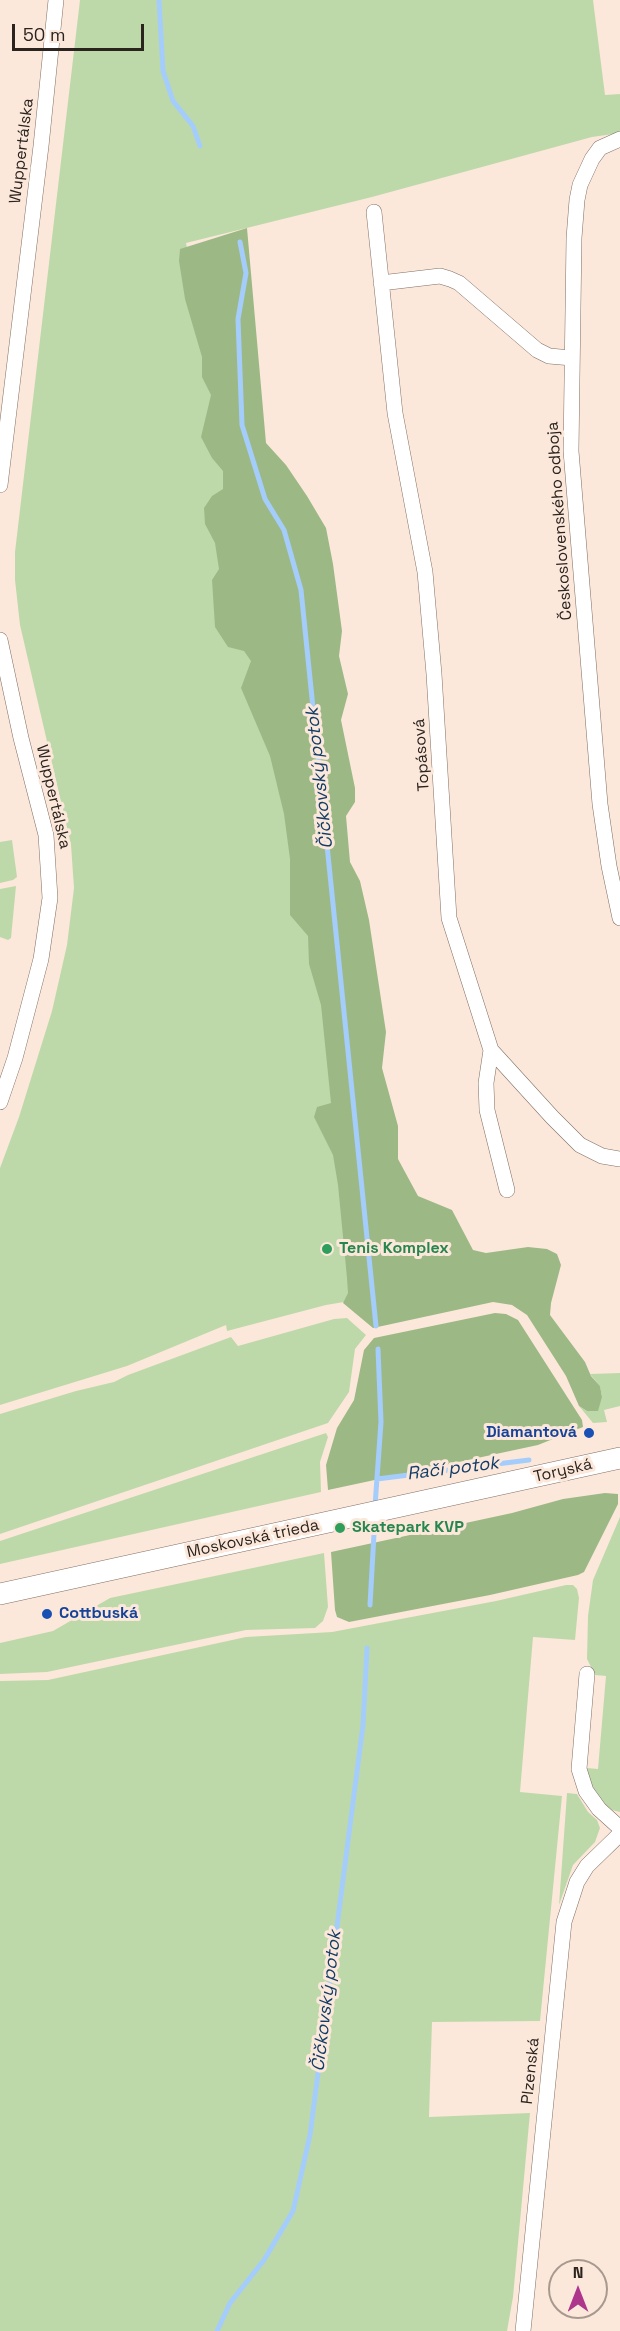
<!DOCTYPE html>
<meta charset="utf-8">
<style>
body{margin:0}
#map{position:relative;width:620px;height:2331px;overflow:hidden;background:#fce8db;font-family:"Space Grotesk",sans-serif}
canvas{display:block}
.north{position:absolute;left:548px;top:2259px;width:60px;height:60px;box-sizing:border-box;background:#fce8db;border:2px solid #a8998f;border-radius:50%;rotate:0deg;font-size:16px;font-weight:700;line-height:24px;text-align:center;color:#2a231e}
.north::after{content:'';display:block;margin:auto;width:21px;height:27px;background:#ad368c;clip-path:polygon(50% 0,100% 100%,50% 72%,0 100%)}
.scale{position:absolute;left:12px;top:24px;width:132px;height:27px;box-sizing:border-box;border:3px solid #2a231e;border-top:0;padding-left:8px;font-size:18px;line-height:21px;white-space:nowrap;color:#2a231e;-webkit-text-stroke:4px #fce8db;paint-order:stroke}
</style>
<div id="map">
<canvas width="620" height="2331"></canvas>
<div class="north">N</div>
<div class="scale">50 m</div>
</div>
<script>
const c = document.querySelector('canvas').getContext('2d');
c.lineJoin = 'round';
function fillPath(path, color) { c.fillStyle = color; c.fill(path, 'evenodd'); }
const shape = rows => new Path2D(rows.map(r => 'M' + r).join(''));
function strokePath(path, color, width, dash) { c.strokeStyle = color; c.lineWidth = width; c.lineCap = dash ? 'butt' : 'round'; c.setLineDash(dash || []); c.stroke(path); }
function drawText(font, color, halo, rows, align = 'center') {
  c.font = font + ' "Space Grotesk",sans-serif'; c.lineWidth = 6; c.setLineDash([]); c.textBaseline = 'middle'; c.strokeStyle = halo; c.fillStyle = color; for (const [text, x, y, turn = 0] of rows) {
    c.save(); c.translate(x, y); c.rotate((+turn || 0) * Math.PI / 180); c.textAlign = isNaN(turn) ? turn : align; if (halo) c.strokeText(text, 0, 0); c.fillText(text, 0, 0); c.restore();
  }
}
fillPath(shape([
 [80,0,593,0,605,95,620,94,620,133,592,137,372,197,186,243,332,1004,362,1299,326,1305,227,1331,226,1325,127,1366,0,1405,0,1168,19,1117,52,1011,67,945,74,888,71,845,20,625,15,580,15,552],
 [12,840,17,877,13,880,0,883,0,842],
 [16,886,11,938,8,940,0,937,0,889],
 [347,1318,366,1335,355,1349,349,1392,328,1423,0,1534,0,1414,76,1391,114,1382,128,1375,231,1337,238,1346,334,1319],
 [620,1373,620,1406,604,1410,607,1422,593,1423,579,1406,587,1411,602,1397,600,1386,590,1374],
 [326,1433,328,1437,320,1462,321,1492,0,1564,0,1541],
 [620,1517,620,1812,612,1810,597,1798,589,1783,587,1768,598,1769,606,1676,595,1675,587,1659,588,1616,593,1580],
 [324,1553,328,1607,323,1621,315,1628,246,1630,47,1672,0,1674,0,1643,53,1631,110,1598],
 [566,1585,573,1585,577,1589,579,1598,575,1640,533,1637,520,1792,562,1796,540,2021,432,2022,429,2117,530,2113,513,2297,507,2331,0,2331,0,1681,48,1680,246,1637,332,1632,496,1601],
 [567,1793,577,1794,588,1812,597,1820,600,1828,595,1842,573,1865,559,1905]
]), '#bed9a9');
fillPath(shape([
 [247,228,266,443,286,465,307,496,326,528,333,564,342,631,339,656,348,694,341,720,355,788,355,802,346,816,350,862,360,881,369,920,386,1032,382,1068,398,1126,398,1159,418,1196,452,1210,473,1250,486,1253,528,1247,547,1249,557,1254,561,1265,551,1303,550,1315,585,1362,591,1376,600,1386,602,1397,598,1411,587,1411,579,1406,566,1376,527,1315,512,1305,493,1302,373,1328,343,1303,348,1293,347,1278,338,1185,333,1155,314,1117,317,1107,331,1103,321,1005,309,964,308,936,290,915,290,859,284,814,270,756,241,688,251,661,244,651,228,647,215,627,212,580,219,569,215,543,205,524,204,508,212,496,223,489,223,471,212,458,201,437,211,395,202,377,202,357,185,299,179,261,180,249],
 [495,1313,506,1314,518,1320,582,1420,583,1427,538,1445,328,1490,326,1465,337,1428,354,1400,364,1350,374,1338],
 [605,1493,618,1494,618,1504,584,1572,578,1575,490,1595,349,1622,337,1617,335,1610,331,1552,512,1513,563,1499]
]), '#9cb985');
strokePath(shape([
 [159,0,163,71,173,101,193,126,200,146],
 [240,242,246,273,238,319,242,425,265,499,284,530,301,590,376,1326],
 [377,1479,529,1460],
 [375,1506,381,1422,378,1349],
 [370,1605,375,1516],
 [217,2331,230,2303,264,2260,293,2211,310,2135,363,1725,367,1648]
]), '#a4cdfc', 5);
const street = shape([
 [620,139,600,148,592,159,580,185,577,200,574,238,571,451,600,804,609,866,620,918],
 [374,212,395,413,425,572,434,674,449,918,491,1050,552,1117,580,1145,602,1156,620,1159],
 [381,283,440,276,450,279,459,283,537,350,549,356,572,358],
 [0,485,41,146,56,0],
 [0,640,21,738,46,835,50,898,41,959,15,1058,0,1102],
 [491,1050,486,1083,487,1110,507,1190],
 [587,1674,579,1769,586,1791,599,1809,620,1828],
 [523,2331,564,1922,577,1882,587,1866,620,1834]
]);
const secondary = shape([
 [0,1594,620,1458]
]);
strokePath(street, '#816f64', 16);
strokePath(secondary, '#816f64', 22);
strokePath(street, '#fff', 15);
strokePath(secondary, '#fff', 21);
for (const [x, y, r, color] of [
 [327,1249,6,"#2e9e5b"],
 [589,1433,6,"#1a4fb4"],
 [340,1528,6,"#2e9e5b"],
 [47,1614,6,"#1a4fb4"]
]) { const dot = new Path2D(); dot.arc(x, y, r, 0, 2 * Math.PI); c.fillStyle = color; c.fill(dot); strokePath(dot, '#fce8db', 2); }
drawText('16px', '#2a231e', '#fce8db', [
 ["Wuppertálska",22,151,-83],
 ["Československého odboja",560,521,-94],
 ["Topásová",422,755,-94],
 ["Wuppertálska",53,797,77],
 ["Toryská",563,1471,-13],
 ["Moskovská trieda",253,1539,-12],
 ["Plzenská",531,2071,-84]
]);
drawText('bold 16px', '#27864d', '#fce8db', [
 ["Tenis Komplex",339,1249],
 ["Skatepark KVP",352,1528]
], 'left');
drawText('bold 16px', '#164399', '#fce8db', [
 ["Diamantová",577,1433],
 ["Cottbuská",59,1614,"left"]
], 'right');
drawText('italic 18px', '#123d67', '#fce8db', [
 ["Čičkovský potok",320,778,-96],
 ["Račí potok",453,1469,-7],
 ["Čičkovský potok",327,2001,-83]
]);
</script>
